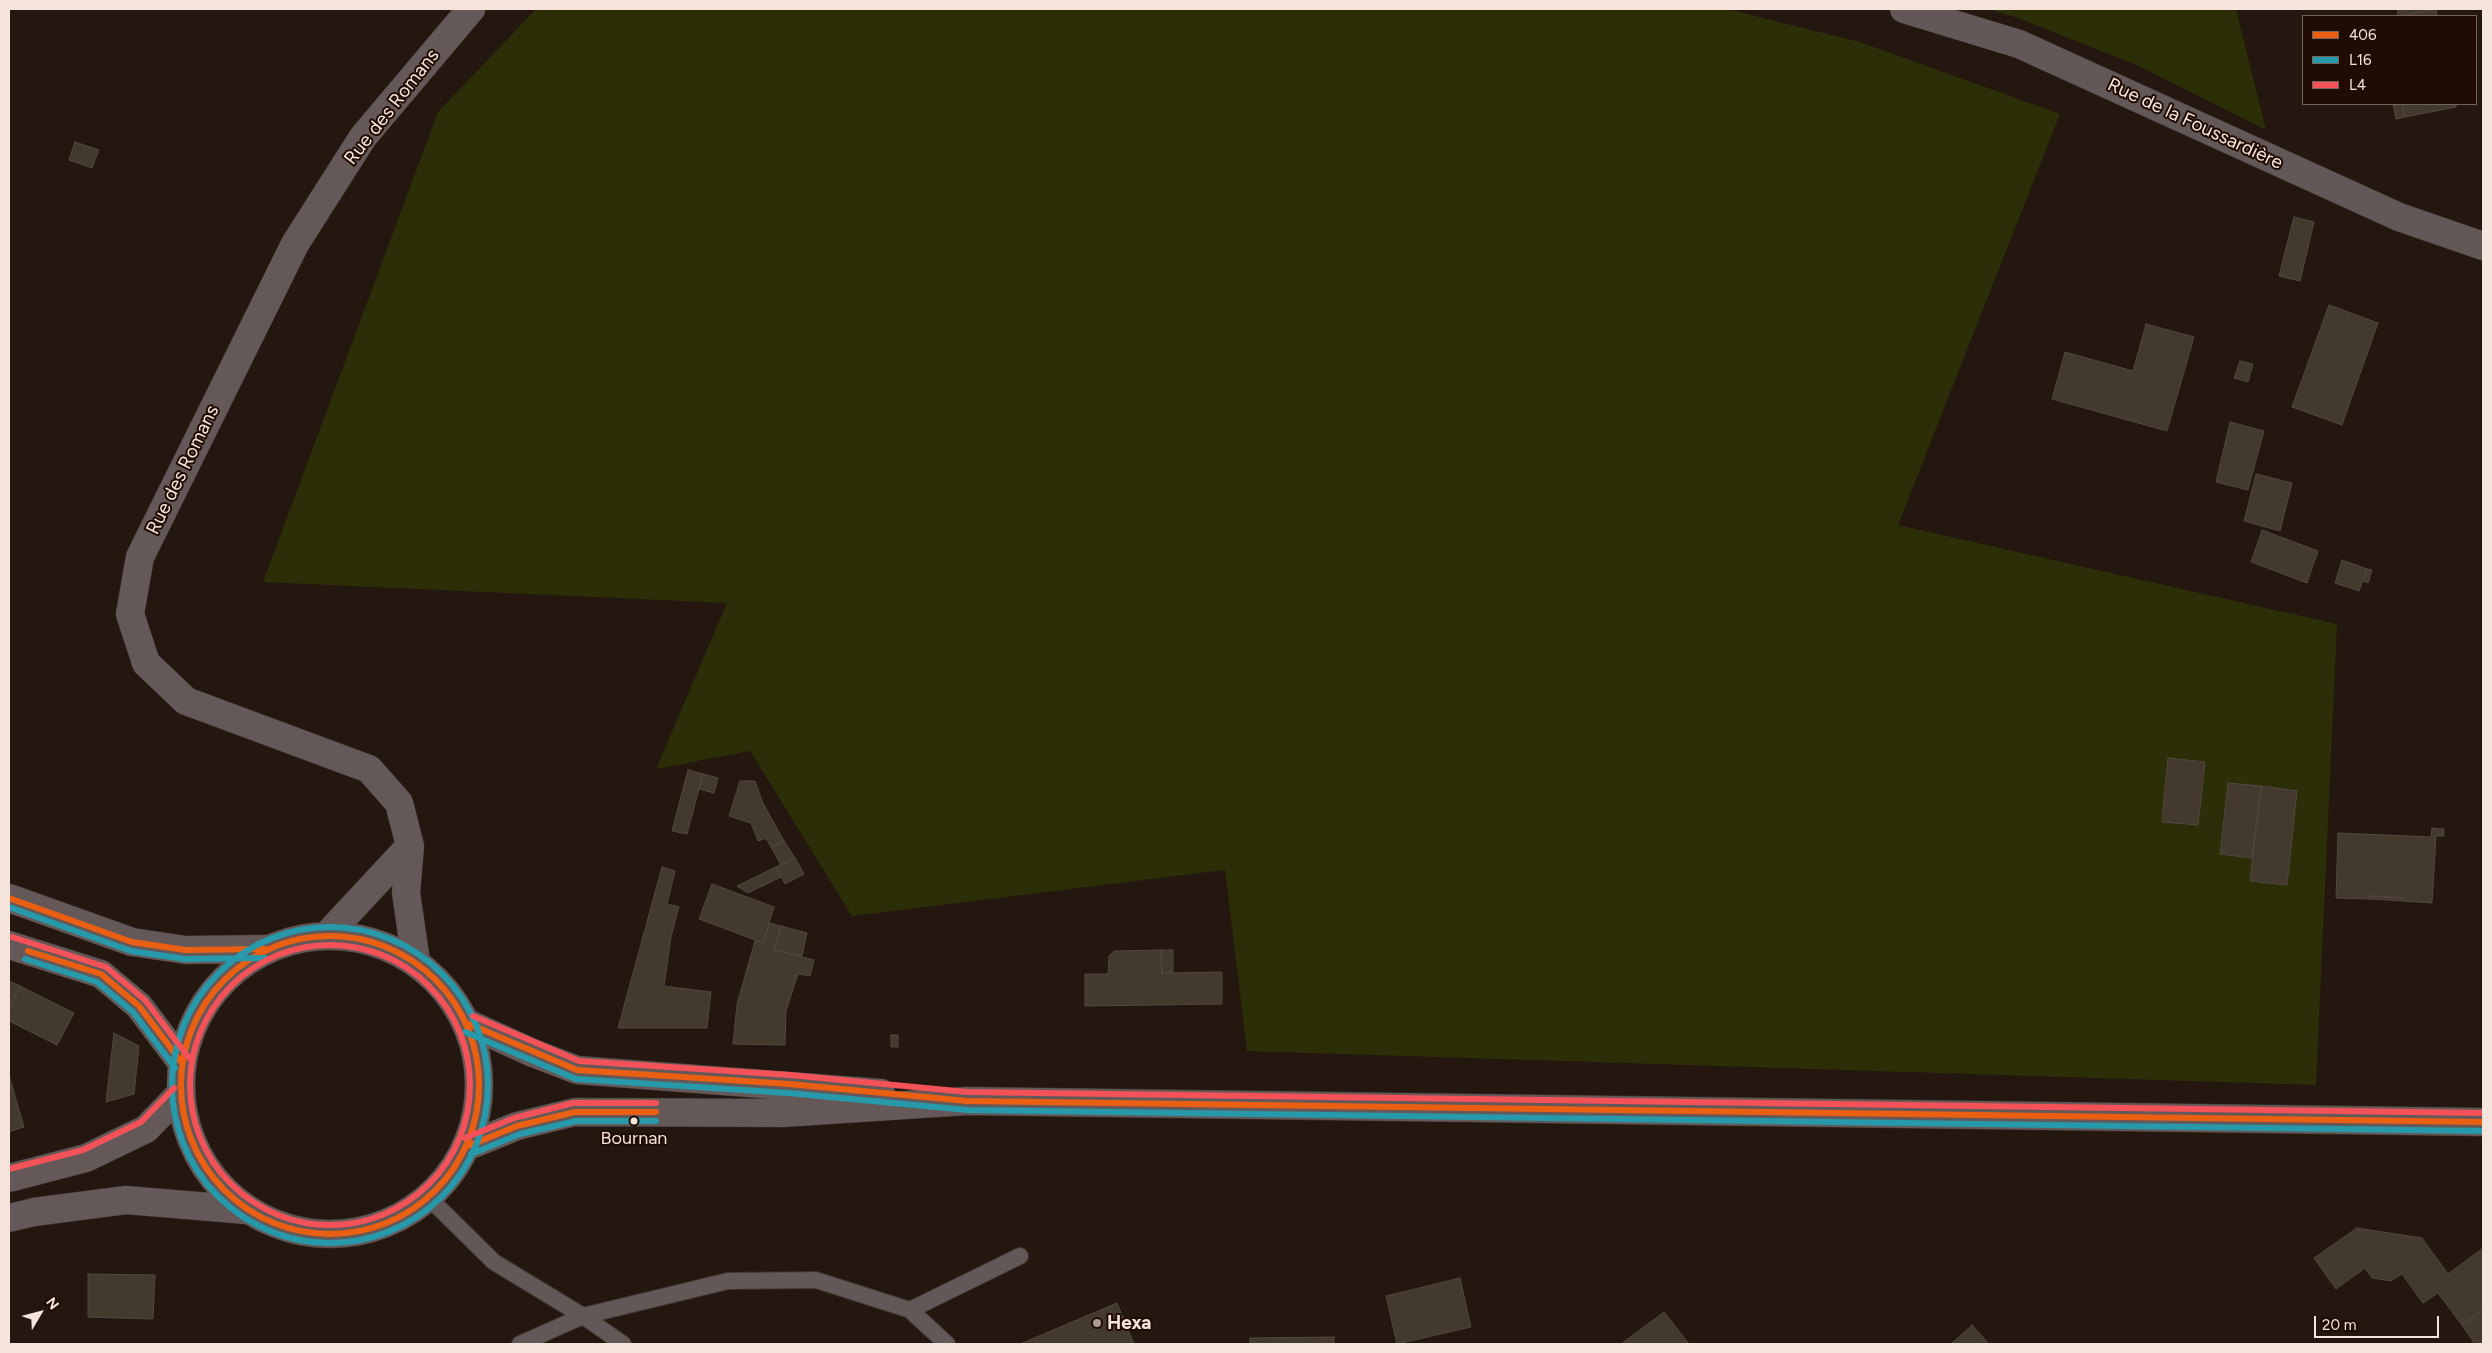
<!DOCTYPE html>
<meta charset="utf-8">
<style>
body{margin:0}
#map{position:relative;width:2492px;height:1353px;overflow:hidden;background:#231710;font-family:Figtree,sans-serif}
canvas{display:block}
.frame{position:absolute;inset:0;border:10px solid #f4e4db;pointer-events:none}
.legend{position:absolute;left:2302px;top:15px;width:175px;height:90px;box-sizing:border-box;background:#200c02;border:1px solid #756259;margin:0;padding:6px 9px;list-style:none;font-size:15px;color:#f4e4db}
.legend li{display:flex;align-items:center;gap:10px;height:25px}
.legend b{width:25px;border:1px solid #756259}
.north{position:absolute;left:15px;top:1288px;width:50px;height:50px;-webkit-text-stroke:4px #200c02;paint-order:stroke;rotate:53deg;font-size:14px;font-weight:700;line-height:20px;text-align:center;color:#f4e4db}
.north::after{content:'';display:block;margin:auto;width:18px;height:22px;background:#f4e4db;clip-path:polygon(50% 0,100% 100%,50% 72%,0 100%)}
.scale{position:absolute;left:2314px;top:1316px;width:125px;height:22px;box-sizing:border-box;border:2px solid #f4e4db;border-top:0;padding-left:6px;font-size:15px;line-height:18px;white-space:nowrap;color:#f4e4db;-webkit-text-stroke:4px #200c02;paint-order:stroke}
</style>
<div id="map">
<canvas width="2492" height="1353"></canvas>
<div class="frame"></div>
<ul class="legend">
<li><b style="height:6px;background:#eb5f12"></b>406</li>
<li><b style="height:6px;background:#2699ab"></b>L16</li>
<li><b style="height:6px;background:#f25258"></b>L4</li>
</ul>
<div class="north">N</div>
<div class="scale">20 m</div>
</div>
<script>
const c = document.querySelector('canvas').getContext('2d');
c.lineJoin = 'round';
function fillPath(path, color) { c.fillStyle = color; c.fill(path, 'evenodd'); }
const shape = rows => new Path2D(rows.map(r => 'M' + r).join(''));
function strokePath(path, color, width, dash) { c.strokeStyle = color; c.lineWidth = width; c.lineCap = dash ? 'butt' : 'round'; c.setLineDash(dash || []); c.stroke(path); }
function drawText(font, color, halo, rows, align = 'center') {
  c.font = font + ' Figtree,sans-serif'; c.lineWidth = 4; c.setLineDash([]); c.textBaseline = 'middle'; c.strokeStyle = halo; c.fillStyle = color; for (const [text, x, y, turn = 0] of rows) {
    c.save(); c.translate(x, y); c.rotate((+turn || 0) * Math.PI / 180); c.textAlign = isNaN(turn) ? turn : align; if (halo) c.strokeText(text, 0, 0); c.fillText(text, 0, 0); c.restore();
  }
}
fillPath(shape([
 [536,9,1727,9,1860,42,2060,114,1898,525,2337,624,2316,1085,1247,1051,1225,870,852,916,750,751,656,769,727,603,263,582,438,112],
 [1988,9,2236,9,2266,130,2139,66,2015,17]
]), '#2b2e06');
const building = shape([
 [2397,9,2436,9,2398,16,2397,9],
 [2436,9,2437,16,2398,16,2436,9],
 [2393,104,2402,104,2405,117,2396,119,2393,104],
 [2402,104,2456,104,2456,107,2405,117,2402,104],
 [75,142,99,150,92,168,69,160,75,142],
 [2294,217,2314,222,2300,281,2279,276,2294,217],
 [2329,305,2378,323,2342,425,2292,407,2329,305],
 [2146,324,2194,337,2167,431,2052,399,2065,352,2133,371,2146,324],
 [2240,361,2253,364,2248,382,2234,378,2240,361],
 [2230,422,2264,431,2248,490,2216,482,2230,422],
 [2256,474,2292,483,2280,531,2244,521,2256,474],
 [2262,530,2318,551,2307,583,2251,562,2262,530],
 [2342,560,2367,569,2359,591,2335,583,2342,560],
 [2367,569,2372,570,2368,583,2363,581,2367,569],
 [2168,758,2205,762,2198,825,2162,822,2168,758],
 [688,770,703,774,687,834,672,831,688,770],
 [703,774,718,778,714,793,699,789,703,774],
 [740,781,755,781,763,803,784,841,771,847,766,838,758,841,751,823,729,816,740,781],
 [2228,783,2261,786,2252,858,2220,854,2228,783],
 [2261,786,2297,791,2287,885,2250,881,2261,786],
 [2432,828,2444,829,2444,836,2436,836,2432,903,2404,901,2404,898,2370,896,2370,899,2336,898,2338,833,2431,837,2432,828],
 [784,841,795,858,781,865,771,847,784,841],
 [795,858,804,874,785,884,776,867,795,858],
 [662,867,675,871,667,904,679,907,671,937,664,986,711,992,707,1028,618,1028,662,867],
 [776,867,781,877,748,893,737,886,776,867],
 [712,884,774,907,763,943,699,919,712,884],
 [2370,896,2404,898,2404,901,2370,899,2370,896],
 [769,923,781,926,774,950,814,960,810,976,798,974,786,1011,785,1045,733,1044,737,1004,755,941,763,943,769,923],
 [781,926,807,933,802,956,774,950,781,926],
 [1161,950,1162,973,1222,972,1222,1004,1085,1006,1085,974,1108,974,1109,956,1114,951,1161,950],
 [1161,950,1173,950,1173,972,1162,973,1161,950],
 [9,981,20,986,9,1008,9,981],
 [20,986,74,1013,57,1045,9,1021,9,1008,20,986],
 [114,1033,139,1046,134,1094,106,1102,114,1033],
 [891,1035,898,1035,898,1047,891,1047,891,1035],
 [9,1075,24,1127,9,1132,9,1075],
 [2357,1228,2422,1238,2448,1274,2483,1248,2483,1310,2462,1325,2438,1293,2423,1303,2402,1274,2391,1281,2372,1278,2365,1268,2336,1289,2314,1258,2357,1228],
 [88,1274,155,1275,153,1319,88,1317,88,1274],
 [1460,1278,1471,1327,1397,1344,1386,1296,1460,1278],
 [1117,1303,1134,1344,1020,1344,1117,1303],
 [2483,1310,2483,1344,2475,1344,2462,1325,2483,1310],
 [1664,1312,1689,1344,1621,1344,1664,1312],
 [1972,1325,1989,1344,1951,1344,1972,1325],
 [1334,1337,1334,1344,1250,1344,1250,1338,1334,1337]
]);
fillPath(building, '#43392c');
strokePath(building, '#504840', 1);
const lane = shape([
 [430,1199,494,1262,583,1316,623,1344],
 [910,1310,1020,1256],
 [520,1344,583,1316,728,1281,816,1280,910,1310,947,1344]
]);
const street = shape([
 [1904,9,2019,44,2399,217,2483,246]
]);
const secondary = shape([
 [9,898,132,942,186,950,265,949],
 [328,934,410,846],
 '181 1085a149 149 0 1 1 298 0a149 149 0 1 1-298 0Z',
 [9,945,101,974,139,1006,182,1063],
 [416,961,406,893,410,846,399,803,369,769,186,701,146,663,130,614,140,557,295,244,363,137,471,9],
 [469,1024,533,1053,577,1070,881,1093],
 [468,1146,517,1126,575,1112,783,1113,967,1101,2483,1122],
 [9,1178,86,1158,146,1129,180,1094],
 [9,1218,34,1212,126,1200,246,1210]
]);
strokePath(lane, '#3f352e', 18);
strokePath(street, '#3f352e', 29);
strokePath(secondary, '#3f352e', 29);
strokePath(lane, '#615857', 16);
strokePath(street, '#615857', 28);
strokePath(secondary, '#645958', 28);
strokePath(shape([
 [9,898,132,942,186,950,265,949],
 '181 1085a149 149 0 1 1 298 0a149 149 0 1 1-298 0Z',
 [28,951,101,974,139,1006,182,1063],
 [469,1024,577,1070,789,1084,967,1101,2483,1122],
 [468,1146,517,1126,575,1112,656,1112]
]), '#eb5f12', 6);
strokePath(shape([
 [9,907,131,951,185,959,265,958],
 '172 1085a158 158 0 1 1 316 0a158 158 0 1 1-316 0Z',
 [25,959,97,982,133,1012,175,1068],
 [465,1032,576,1079,788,1093,967,1110,2483,1131],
 [471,1154,520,1134,576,1121,656,1121]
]), '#2699ab', 6);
strokePath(shape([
 [12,937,106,967,145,1000,189,1058],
 '190 1085a140 140 0 1 1 280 0a140 140 0 1 1-280 0Z',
 [473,1016,579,1061,790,1075,967,1092,2483,1113],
 [465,1138,514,1118,573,1103,656,1103],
 [9,1169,83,1150,141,1122,174,1088]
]), '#f25258', 6);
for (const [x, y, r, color] of [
 [634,1121,4.5,"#f4e4db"],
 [1097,1323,5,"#ab9c94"]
]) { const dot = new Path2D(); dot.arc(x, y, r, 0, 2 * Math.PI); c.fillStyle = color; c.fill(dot); strokePath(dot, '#200c02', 2); }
drawText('18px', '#f4e4db', '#200c02', [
 ["Bournan",634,1139]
]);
drawText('19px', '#f4e4db', '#200c02', [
 ["Rue des Romans",392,107,-52],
 ["Rue de la Foussardière",2195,124,25],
 ["Rue des Romans",183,470,-64]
]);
drawText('bold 19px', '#f4e4db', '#200c02', [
 ["Hexa",1107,1323]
], 'left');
</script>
